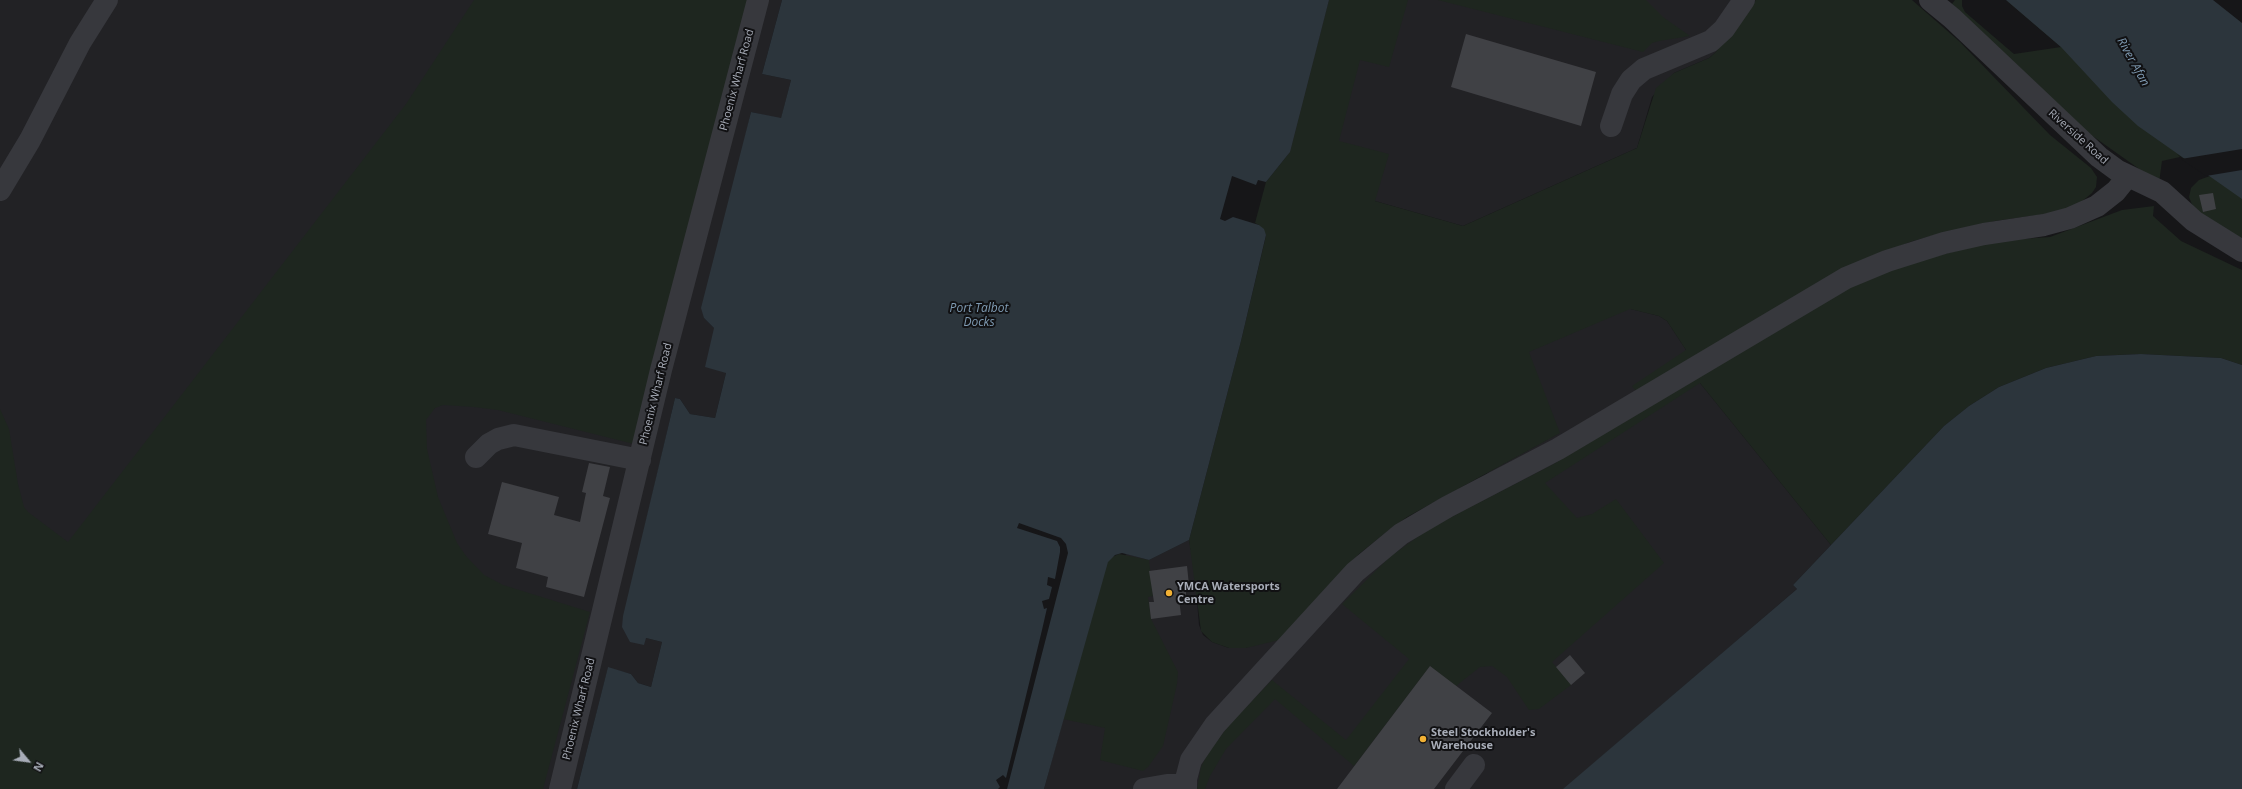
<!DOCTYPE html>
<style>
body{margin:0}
#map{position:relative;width:2242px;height:789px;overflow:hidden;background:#161618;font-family:"Open Sans",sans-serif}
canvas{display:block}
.north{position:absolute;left:8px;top:741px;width:40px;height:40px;-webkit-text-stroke:3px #111113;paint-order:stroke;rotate:119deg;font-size:11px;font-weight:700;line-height:16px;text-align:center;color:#a8adb8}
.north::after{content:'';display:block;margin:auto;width:14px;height:18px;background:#a8adb8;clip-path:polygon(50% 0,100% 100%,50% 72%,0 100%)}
</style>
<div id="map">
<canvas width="2242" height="789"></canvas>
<div class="north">N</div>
</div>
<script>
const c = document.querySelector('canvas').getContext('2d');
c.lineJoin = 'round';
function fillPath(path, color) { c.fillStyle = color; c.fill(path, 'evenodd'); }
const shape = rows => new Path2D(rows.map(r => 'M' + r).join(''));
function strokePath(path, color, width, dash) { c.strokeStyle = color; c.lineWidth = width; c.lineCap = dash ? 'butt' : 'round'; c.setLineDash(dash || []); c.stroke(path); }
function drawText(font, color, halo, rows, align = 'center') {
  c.font = font + ' "Open Sans",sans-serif'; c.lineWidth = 4; c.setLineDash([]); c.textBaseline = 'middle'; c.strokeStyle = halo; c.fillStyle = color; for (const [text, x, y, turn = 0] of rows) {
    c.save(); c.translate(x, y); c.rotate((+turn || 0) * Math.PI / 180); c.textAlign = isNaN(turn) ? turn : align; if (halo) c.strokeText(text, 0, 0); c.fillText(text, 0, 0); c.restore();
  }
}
fillPath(shape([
 [0,0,782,0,762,74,791,80,781,119,751,112,704,318,714,328,726,373,715,418,690,414,680,399,675,398,640,548,646,638,662,642,651,687,638,683,631,674,608,668,577,789,0,789],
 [1329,0,1756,0,1716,52,1709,58,1674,73,1652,97,1637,148,1463,226,1375,201,1287,158],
 [1495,275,1659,316,1667,321,1686,350,1700,383,1831,545,1793,585,1797,589,1564,789,1044,789,1105,566,1127,554,1149,560,1189,540,1194,565,1199,625,1203,635,1212,642,1229,648,1246,648,1447,507,1490,471,1559,433]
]), '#222225');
fillPath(shape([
 [474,0,748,0,634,444,498,410,474,407,443,405,435,408,426,420,427,449,438,497,457,543,466,556,484,575,503,585,590,612,543,789,0,789,0,409,9,429,18,484,24,507,28,512,68,542,406,104],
 [1329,0,1408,0,1389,67,1360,60,1339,141,1389,154,1375,201,1463,226,1637,148,1656,88,1674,73,1709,58,1716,52,1756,0,1912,0,1960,42,2050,135,2091,168,2097,177,2096,187,2092,193,2080,203,2059,212,1995,221,1931,236,1910,242,1855,264,1636,391,1632,386,1686,350,1667,321,1659,316,1630,309,1529,352,1560,433,1407,517,1389,530,1359,554,1279,640,1246,648,1229,648,1212,642,1201,631,1189,540,1241,341,1265,240,1266,235,1259,225,1255,223,1266,182,1290,152],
 [1438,0,1646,0,1663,17,1690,36,1659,41,1652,43,1643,52],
 [1955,0,1962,0,1962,6,1965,12,2014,54,2061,47,2006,0,2242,168,2242,251,2195,212,2189,197,2191,188,2199,180,2210,176,2177,154,2180,157,2162,161,2159,183,2087,132,1951,5],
 [2154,206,2153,216,2181,241,2242,270,2242,365,2221,358,2141,354,2096,356,2046,368,1999,387,1969,406,1944,426,1831,545,1700,383,1545,483,1577,518,1592,514,1616,499,1664,563,1552,662,1571,685,1539,709,1529,710,1507,677,1492,666,1480,667,1456,686,1430,666,1354,766,1275,699,1226,749,1210,776,1205,789,1197,789,1201,767,1209,751,1230,724,1272,680,1346,740,1409,659,1342,604,1392,555,1432,527,1552,465,1646,406,1872,273,1993,241,2050,237,2122,210],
 [1119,554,1149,560,1153,596,1148,597,1151,619,1178,672,1177,684,1163,746,1148,767,1143,771,1100,760,1105,728,1063,719,1105,566,1110,558]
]), '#1e261f');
fillPath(shape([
 [782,0,1329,0,1290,152,1266,182,1258,180,1256,185,1232,176,1220,219,1225,221,1233,217,1259,225,1264,229,1266,235,1241,341,1189,540,1149,560,1122,553,1115,555,1108,562,1044,789,577,789,608,667,631,674,638,683,651,687,662,642,646,638,644,645,630,642,622,627,623,616,675,398,680,399,690,414,715,418,726,373,705,367,714,328,704,318,701,308,751,112,781,118,791,80,762,74],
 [2006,0,2213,0,2242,23,2242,199,2138,126,2112,102,2061,47],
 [2141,354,2221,358,2242,365,2242,789,1563,789,1797,589,1793,585,1944,426,1969,406,1999,387,2046,368,2096,356]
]), '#2c353c');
fillPath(shape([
 [2242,149,2242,170,2206,176,2181,159],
 [1019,523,1061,538,1066,544,1068,553,1007,789,998,789,1000,787,996,780,1003,775,1006,778,1042,630,1047,608,1044,609,1042,601,1049,599,1052,587,1047,585,1048,577,1055,579,1060,552,1060,547,1057,541,1017,528]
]), '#161618');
fillPath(shape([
 [1466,34,1596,72,1581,126,1451,87],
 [2213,193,2216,209,2203,212,2199,195],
 [589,463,610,467,603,496,610,498,584,597,546,587,548,577,516,568,522,543,488,534,502,482,559,497,554,515,580,522,586,493,582,492],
 [1187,566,1189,585,1186,585,1186,598,1179,599,1181,615,1151,619,1149,602,1154,602,1149,571],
 [1570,655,1585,673,1571,685,1556,667],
 [1430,666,1492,713,1434,789,1337,789]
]), '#404145');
strokePath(shape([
 [1930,0,1952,18,2099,157,2118,171,2162,192,2194,221,2242,251],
 [1611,126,1622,94,1631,80,1644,69,1711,41,1724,29,1744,0],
 [0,190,30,140,80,43,107,0],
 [476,457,489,444,498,439,514,435,640,460],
 [560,789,661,370,758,0],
 [1144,789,1167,785,1186,785],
 [1186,789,1186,779,1191,760,1215,725,1355,572,1401,534,1447,507,1558,449,1846,278,1887,261,1944,243,1984,234,2044,225,2070,218,2097,206,2116,191,2128,176],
 [1456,789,1474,765]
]), '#37383d', 22);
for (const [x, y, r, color] of [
 [1169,593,4,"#f2b134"],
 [1423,739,4,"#f2b134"]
]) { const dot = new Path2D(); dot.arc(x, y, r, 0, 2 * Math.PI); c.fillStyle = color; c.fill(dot); strokePath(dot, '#111113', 1.5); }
drawText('11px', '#a8adb8', '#111113', [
 ["Phoenix Wharf Road",737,80,-75],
 ["Riverside Road",2078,137,42],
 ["Phoenix Wharf Road",656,394,-76],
 ["Phoenix Wharf Road",579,709,-76]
]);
drawText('bold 11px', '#a8adb8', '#111113', [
 ["YMCA Watersports",1177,587],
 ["Centre",1177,600],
 ["Steel Stockholder's",1431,733],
 ["Warehouse",1431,746]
], 'left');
drawText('italic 12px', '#7f9bb3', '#111113', [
 ["River Afan",2133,62,61],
 ["Port Talbot",979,309],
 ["Docks",979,323]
]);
</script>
